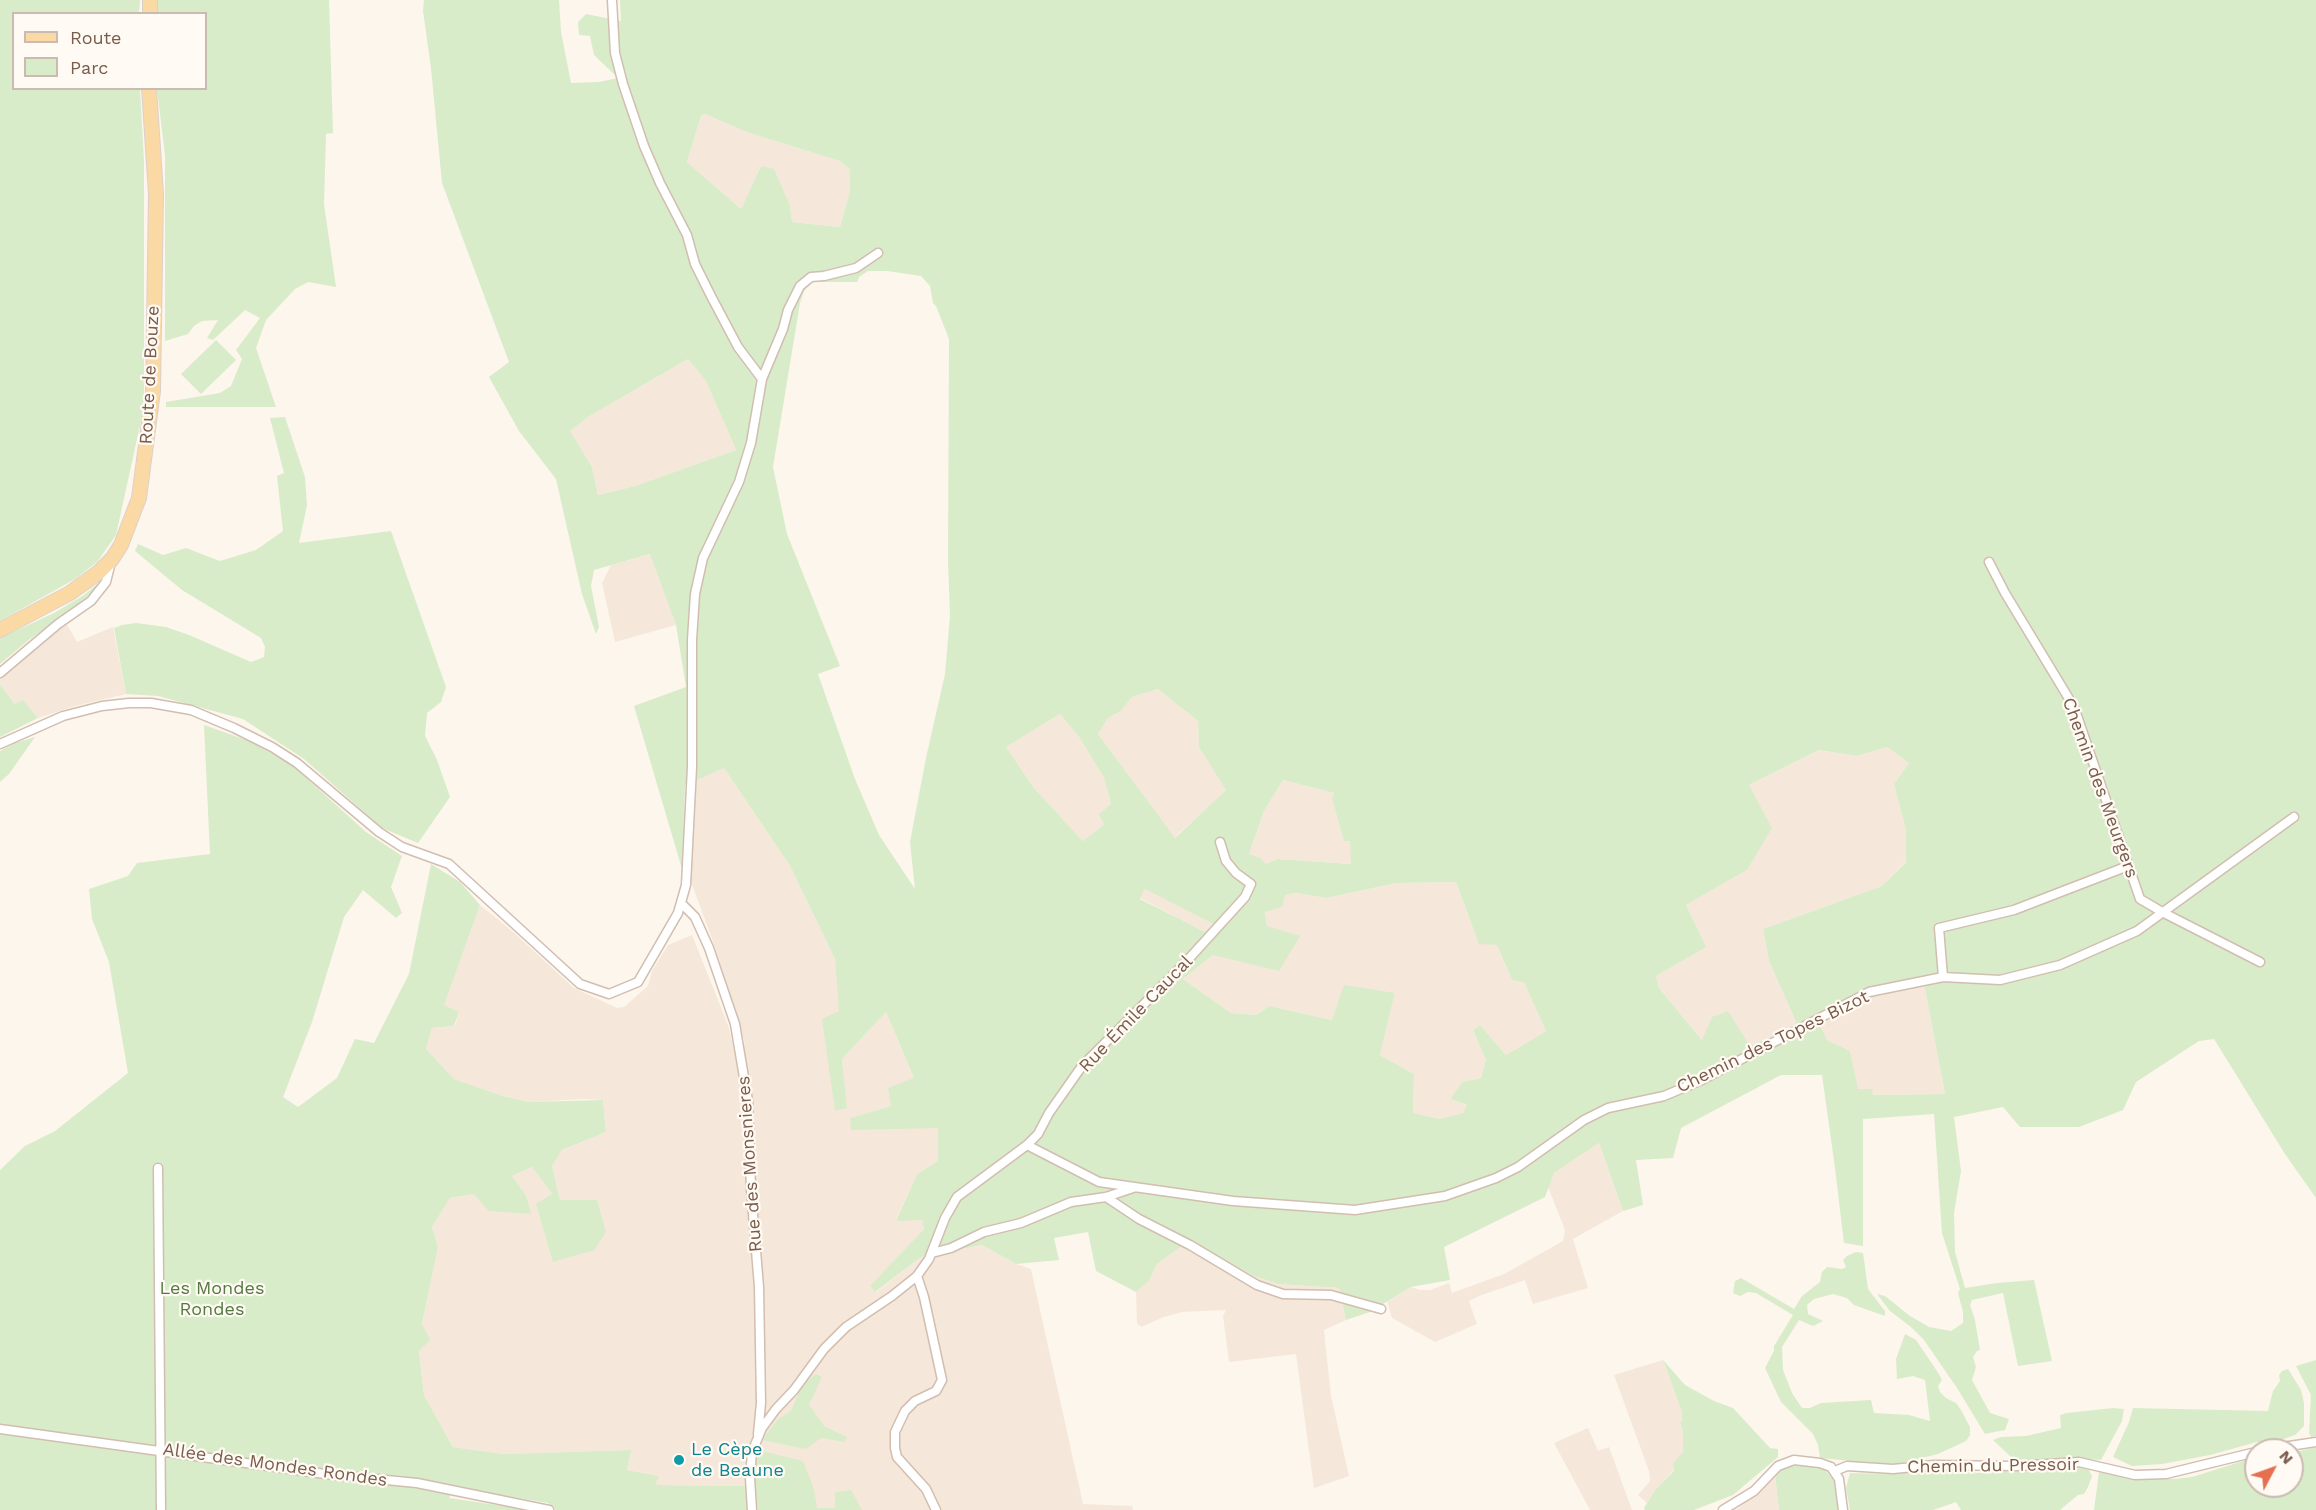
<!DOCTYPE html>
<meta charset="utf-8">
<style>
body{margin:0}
#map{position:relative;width:2316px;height:1510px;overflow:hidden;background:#fdf6ec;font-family:"Work Sans",sans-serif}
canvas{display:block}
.legend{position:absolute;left:12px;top:12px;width:195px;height:78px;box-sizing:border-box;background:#fffaf3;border:2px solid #cabbb1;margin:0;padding:8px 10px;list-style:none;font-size:18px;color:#7a5c4d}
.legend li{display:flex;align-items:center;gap:12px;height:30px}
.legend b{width:30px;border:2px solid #cabbb1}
.north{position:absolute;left:2244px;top:1438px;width:60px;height:60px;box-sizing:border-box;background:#fffaf3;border:2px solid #cabbb1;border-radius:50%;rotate:49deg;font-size:16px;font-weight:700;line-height:24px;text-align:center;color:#7a5c4d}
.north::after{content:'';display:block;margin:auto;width:21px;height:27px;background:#e76f51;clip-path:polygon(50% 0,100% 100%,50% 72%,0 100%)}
</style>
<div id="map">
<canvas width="2316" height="1510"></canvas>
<ul class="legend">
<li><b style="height:8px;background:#fbd9a5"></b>Route</li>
<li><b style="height:16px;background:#d8ecc9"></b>Parc</li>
</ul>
<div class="north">N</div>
</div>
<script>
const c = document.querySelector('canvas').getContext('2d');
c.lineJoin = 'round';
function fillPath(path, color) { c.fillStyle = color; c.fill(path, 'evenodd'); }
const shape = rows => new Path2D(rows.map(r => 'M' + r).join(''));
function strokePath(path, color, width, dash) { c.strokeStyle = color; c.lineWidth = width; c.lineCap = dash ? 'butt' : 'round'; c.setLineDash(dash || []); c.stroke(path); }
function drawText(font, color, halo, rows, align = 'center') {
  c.font = font + ' "Work Sans",sans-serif'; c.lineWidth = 4.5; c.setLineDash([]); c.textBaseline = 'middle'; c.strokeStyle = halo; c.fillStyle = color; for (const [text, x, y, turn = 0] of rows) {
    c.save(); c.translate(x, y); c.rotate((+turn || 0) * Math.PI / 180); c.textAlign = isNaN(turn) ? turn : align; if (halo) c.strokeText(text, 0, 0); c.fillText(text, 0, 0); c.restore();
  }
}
fillPath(shape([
 [705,114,746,132,840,161,850,170,850,191,840,227,792,222,790,206,761,166,741,209,687,162,701,116],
 [688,359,706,381,736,450,635,486,598,495,592,467,569,431,588,417],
 [651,554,676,625,615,642,602,583,611,565],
 [66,623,77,642,113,627,126,694,75,706,38,718,23,701,16,705,0,684,0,678],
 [1158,689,1198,721,1199,747,1227,790,1174,838,1098,734,1108,718,1121,711,1132,697],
 [1060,714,1079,737,1104,778,1111,804,1105,823,1083,841,1034,788,1006,747],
 [1887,747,1909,763,1894,784,1906,831,1906,861,1882,886,1763,929,1769,961,1796,1022,1790,1029,1750,1046,1703,1041,1659,988,1656,976,1705,947,1686,905,1747,870,1756,852,1749,785,1819,750,1857,756],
 [724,768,790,866,835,959,840,1011,822,1020,846,1108,842,1059,886,1012,914,1078,891,1106,850,1118,938,1128,938,1161,917,1174,896,1220,922,1220,924,1229,870,1287,876,1292,921,1257,982,1245,1016,1264,1031,1269,1083,1504,1132,1506,1133,1510,747,1510,745,1486,654,1485,658,1476,627,1470,630,1450,504,1454,453,1447,424,1395,419,1350,429,1340,422,1324,438,1247,432,1227,450,1198,474,1194,530,1214,526,1195,512,1176,532,1167,552,1194,560,1200,552,1166,562,1150,606,1132,603,1100,583,1099,529,1102,503,1096,454,1079,426,1049,432,1028,455,1026,459,1012,443,1006,480,905,511,930,574,988,617,1008,624,1007,648,986,652,971,668,945,692,935,728,1025,734,1049,745,1044,715,947,690,879,693,780],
 [1283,780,1335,793,1332,799,1344,840,1350,841,1352,864,1278,859,1266,864,1249,854,1264,811],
 [1456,882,1479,943,1497,945,1512,980,1524,981,1546,1031,1506,1055,1480,1025,1473,1030,1486,1060,1481,1078,1462,1082,1450,1099,1467,1105,1463,1113,1440,1119,1413,1113,1414,1074,1380,1055,1395,993,1332,1020,1269,1006,1256,1015,1231,1013,1183,979,1213,955,1267,926,1265,912,1284,895,1296,893,1326,898,1397,883],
 [1144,888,1213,924,1205,932,1140,898],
 [1924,984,1945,1094,1873,1095,1857,1089,1850,1051,1827,1040,1818,1024,1884,993],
 [1599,1143,1623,1211,1573,1239,1588,1288,1533,1304,1525,1280,1479,1296,1469,1301,1477,1324,1435,1342,1392,1318,1387,1302,1411,1287,1420,1290,1430,1290,1449,1283,1452,1293,1504,1274,1563,1241,1565,1230,1548,1187,1554,1173],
 [1197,1244,1254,1276,1278,1284,1339,1288,1346,1320,1324,1330,1331,1396,1349,1476,1314,1488,1296,1354,1229,1362,1223,1316,1226,1310,1182,1312,1164,1317,1141,1327,1137,1323,1136,1292,1148,1282,1157,1264,1179,1248],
 [1663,1360,1682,1412,1682,1421,1680,1424,1683,1432,1683,1452,1674,1470,1655,1490,1647,1503,1638,1495,1650,1481,1649,1471,1614,1375],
 [1588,1428,1598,1451,1609,1447,1632,1510,1590,1510,1554,1443],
 [1775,1475,1779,1510,1735,1510,1739,1508]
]), '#f5e8da');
fillPath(shape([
 [0,0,140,0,139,13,14,14,14,88,140,89,144,161,144,407,116,535,97,562,75,579,0,621],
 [158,0,329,0,333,133,326,134,324,204,336,287,308,282,295,289,266,320,256,348,276,407,166,407,166,402,220,393,231,386,242,359,236,350,260,318,245,310,213,340,207,338,218,320,202,321,194,326,188,334,165,341,165,155,157,89,206,88,206,14,158,13],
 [424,0,559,0,561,32,571,83,599,82,618,78,594,55,590,36,579,35,578,22,586,14,621,21,620,0,2316,0,2316,1198,2285,1154,2214,1039,2199,1041,2136,1082,2123,1110,2079,1127,2020,1127,2003,1107,1954,1117,1961,1171,1954,1213,1955,1252,1965,1288,1997,1283,2034,1280,2052,1361,2018,1366,2003,1293,1972,1300,1970,1305,1975,1320,1980,1350,1977,1351,1973,1357,1976,1367,1972,1380,1990,1413,2009,1419,2005,1430,1989,1433,1985,1434,1957,1388,1924,1340,1911,1327,1890,1311,1877,1294,1885,1296,1910,1316,1929,1327,1951,1331,1963,1323,1963,1312,1958,1293,1960,1289,1942,1233,1934,1114,1863,1119,1863,1246,1844,1243,1835,1168,1822,1075,1781,1075,1681,1128,1673,1158,1636,1160,1643,1205,1623,1211,1599,1143,1554,1173,1545,1197,1444,1247,1450,1280,1411,1287,1370,1312,1346,1320,1339,1288,1278,1284,1254,1276,1197,1244,1179,1248,1157,1264,1148,1282,1136,1292,1096,1271,1088,1232,1054,1238,1059,1260,1016,1264,982,1245,921,1257,875,1292,870,1286,924,1229,922,1220,896,1221,917,1174,938,1161,938,1128,851,1130,850,1118,891,1106,888,1088,914,1078,886,1012,842,1059,847,1108,835,1111,822,1019,839,1011,835,959,790,866,724,768,685,785,682,869,634,706,686,687,676,625,650,554,594,570,591,586,599,627,596,634,582,594,556,479,519,431,489,377,509,362,442,183,431,68,423,11],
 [705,114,746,132,840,161,850,170,850,191,840,227,792,222,790,206,774,169,761,166,741,209,687,162,701,116],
 [868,271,887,271,921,276,930,286,933,303,936,306,949,339,948,561,950,616,945,674,926,758,910,842,915,889,879,835,855,779,818,674,840,666,787,534,773,467,800,303,804,291,812,282,857,282,859,277],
 [688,359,706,381,736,450,635,486,598,495,592,467,570,431,588,417],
 [1158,689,1198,721,1199,747,1226,790,1175,838,1098,734,1108,718,1121,711,1132,697],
 [1060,714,1079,737,1104,778,1111,804,1099,814,1104,824,1083,841,1034,788,1006,747],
 [1887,747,1909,763,1894,784,1906,831,1906,862,1882,886,1763,929,1769,961,1796,1022,1790,1029,1750,1046,1728,1011,1712,1017,1702,1040,1659,988,1656,976,1706,947,1686,905,1747,870,1772,828,1749,785,1819,750,1857,756],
 [1283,780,1334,793,1332,799,1344,841,1350,841,1351,864,1278,859,1266,864,1260,858,1249,854,1264,811],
 [1456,882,1479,944,1497,945,1512,980,1524,982,1546,1031,1506,1055,1480,1025,1473,1030,1486,1060,1481,1078,1462,1082,1450,1099,1467,1105,1463,1113,1440,1119,1413,1113,1414,1074,1380,1055,1395,993,1344,985,1332,1020,1269,1006,1256,1015,1231,1013,1183,979,1213,955,1279,971,1300,936,1267,926,1265,912,1282,907,1285,895,1296,893,1326,898,1397,883],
 [1144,889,1145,889,1213,924,1205,932,1180,919,1140,899],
 [1924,984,1945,1094,1873,1095,1872,1089,1858,1089,1850,1051,1827,1040,1819,1024,1884,993],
 [216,340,236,360,201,394,181,374],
 [285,417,305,477,307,505,299,543,391,531,446,687,441,702,427,713,425,736,437,760,450,797,418,843,382,828,304,759,243,719,158,696,126,694,114,628,122,625,136,623,166,627,189,635,251,662,264,657,265,647,261,638,182,590,135,551,138,544,163,555,186,548,220,561,256,550,283,531,277,476,284,473,270,418],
 [97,584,99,586,72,610,30,639,0,664,0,638,54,613,84,595],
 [0,684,15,704,23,700,38,718,0,737],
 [204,725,249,741,291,764,366,832,402,856,391,887,402,913,396,918,363,890,344,917,312,1022,283,1097,298,1107,337,1078,355,1039,374,1043,409,974,431,864,460,882,480,905,444,1005,459,1012,454,1026,432,1028,426,1049,454,1079,503,1096,529,1102,603,1100,606,1132,562,1150,552,1166,560,1200,597,1200,606,1232,594,1250,553,1262,536,1204,552,1194,532,1167,512,1176,526,1195,531,1214,489,1211,474,1194,450,1198,432,1227,438,1247,422,1324,430,1340,419,1351,424,1395,453,1447,504,1454,631,1450,627,1470,659,1476,655,1485,745,1486,747,1510,556,1510,548,1503,454,1487,449,1498,531,1510,0,1510,0,1170,25,1146,55,1131,128,1073,109,962,92,919,89,889,128,876,137,863,210,854],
 [35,737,9,774,0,782,0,751,15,743],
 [1856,1252,1863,1253,1868,1289,1885,1311,1885,1316,1854,1305,1847,1298,1833,1294,1814,1299,1807,1305,1808,1314,1823,1321,1813,1326,1799,1320,1782,1347,1783,1370,1792,1393,1802,1408,1810,1408,1821,1403,1871,1400,1874,1413,1909,1415,1930,1421,1925,1380,1913,1376,1897,1379,1896,1359,1905,1334,1916,1340,1937,1371,1942,1380,1938,1386,1940,1392,1946,1398,1956,1403,1961,1410,1970,1427,1970,1435,1966,1441,1938,1454,1893,1465,1820,1458,1818,1445,1813,1434,1781,1402,1765,1368,1774,1351,1774,1346,1793,1315,1756,1293,1748,1292,1740,1296,1733,1293,1735,1281,1741,1278,1794,1309,1802,1296,1820,1282,1822,1272,1827,1267,1842,1269,1846,1267,1843,1260,1847,1256],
 [1663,1360,1685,1385,1714,1401,1733,1408,1770,1448,1778,1449,1778,1457,1733,1495,1694,1510,1645,1510,1644,1508,1655,1490,1674,1471,1673,1463,1683,1452,1683,1432,1680,1423,1682,1421,1682,1412],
 [2316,1360,2316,1436,2311,1437,2309,1433,2311,1395,2296,1366],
 [2288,1369,2301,1390,2304,1403,2304,1426,2295,1435,2281,1440,2257,1442,2210,1455,2162,1464,2132,1466,2113,1457,2129,1422,2133,1408,2268,1411,2273,1391,2280,1381,2279,1375,2282,1371],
 [816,1374,822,1377,809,1405,824,1426,847,1437,844,1442,821,1438,806,1449,762,1440,778,1419,791,1411,802,1385],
 [2113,1408,2124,1409,2122,1421,2101,1460,2070,1458,2019,1460,2011,1457,1993,1440,2001,1437,2026,1436,2061,1428,2060,1415,2067,1413],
 [2316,1447,2316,1510,2094,1510,2099,1472,2139,1479,2174,1479,2192,1477,2256,1457,2256,1486,2292,1486,2292,1453],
 [758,1450,803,1461,814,1489,817,1508,835,1508,835,1492,851,1490,862,1510,758,1510,754,1477],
 [1791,1464,1822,1468,1828,1473,1834,1481,1838,1510,1779,1510,1775,1475,1781,1469],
 [2079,1467,2089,1470,2092,1476,2088,1487,2084,1494,2078,1495,2060,1510,1961,1510,1956,1502,1933,1510,1850,1510,1846,1488,1850,1473,1892,1474,1942,1469,1977,1473]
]), '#d8ecc9');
const street = shape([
 [612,0,615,53,623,84,644,146,660,183,687,235,695,264,711,296,738,347,762,379],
 [1989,562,2005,593,2074,707,2140,899,2164,913,2260,962],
 [0,673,58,624,91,601,106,582,111,562],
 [0,744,63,716,102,706,129,703,151,703,191,710,234,728,272,747,297,763,379,832,402,847,449,864,580,984,609,994,638,982,678,913,686,885,692,767,692,640,695,594,703,558,739,482,751,443,762,379,783,329,788,310,800,286,811,277,824,276,856,268,878,253],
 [681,903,695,917,709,948,735,1024,748,1101,751,1190,759,1287,761,1403,758,1434],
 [1943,977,1939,928,2014,910,2128,866],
 [1027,1145,1099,1182,1233,1201,1355,1210,1445,1196,1496,1178,1518,1167,1584,1120,1608,1108,1664,1096,1702,1080,1869,992,1943,977,2000,980,2060,965,2137,931,2294,817],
 [158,1168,161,1510],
 [1106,1197,1139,1219,1190,1245,1257,1285,1283,1294,1331,1295,1381,1309],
 [932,1253,951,1248,984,1232,1021,1223,1071,1202,1106,1197,1133,1188],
 [917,1276,924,1297,942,1380,936,1391,915,1401,905,1411,895,1432,895,1448,897,1457,926,1489,936,1510],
 [0,1429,325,1474,417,1483,549,1510],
 [2263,1450,2316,1442],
 [1835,1471,1847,1466,1893,1469,1934,1465,2016,1466,2079,1462,2135,1475,2166,1474,2256,1452],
 [752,1510,750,1478,752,1452,762,1428,776,1409,794,1390,824,1349,846,1327,892,1296,917,1276,929,1259,945,1218,957,1197,1027,1145,1038,1134,1049,1113,1082,1066,1185,963,1245,897,1251,884,1236,873,1226,861,1220,842],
 [1723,1510,1754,1491,1778,1466,1794,1460,1820,1463,1831,1467,1839,1479,1843,1510]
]);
const primary = shape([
 [150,14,150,0],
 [0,630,70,593,99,572,112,559,121,545,139,498,153,391,156,194,149,88]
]);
strokePath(street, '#d1beb0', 11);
strokePath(primary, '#dad1cd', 16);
strokePath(street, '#fff', 8);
strokePath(primary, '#fbd9a5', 14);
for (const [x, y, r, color] of [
 [679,1460,6,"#0f9aa8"]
]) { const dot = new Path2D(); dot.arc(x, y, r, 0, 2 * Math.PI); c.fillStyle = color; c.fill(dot); strokePath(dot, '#fffaf3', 2); }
drawText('18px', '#7a5c4d', '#fffaf3', [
 ["Route de Bouze",150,375,-87],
 ["Chemin des Meurgers",2100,788,70],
 ["Rue Émile Caucal",1136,1014,-46],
 ["Chemin des Topes Bizot",1773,1042,-26],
 ["Rue des Monsnieres",750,1164,-94],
 ["Allée des Mondes Rondes",275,1465,8],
 ["Chemin du Pressoir",1993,1466,-1]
]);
drawText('18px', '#537a41', '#fffaf3', [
 ["Les Mondes",212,1289],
 ["Rondes",212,1310]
]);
drawText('18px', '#0d838f', '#fffaf3', [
 ["Le Cèpe",691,1450],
 ["de Beaune",691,1471]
], 'left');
</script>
